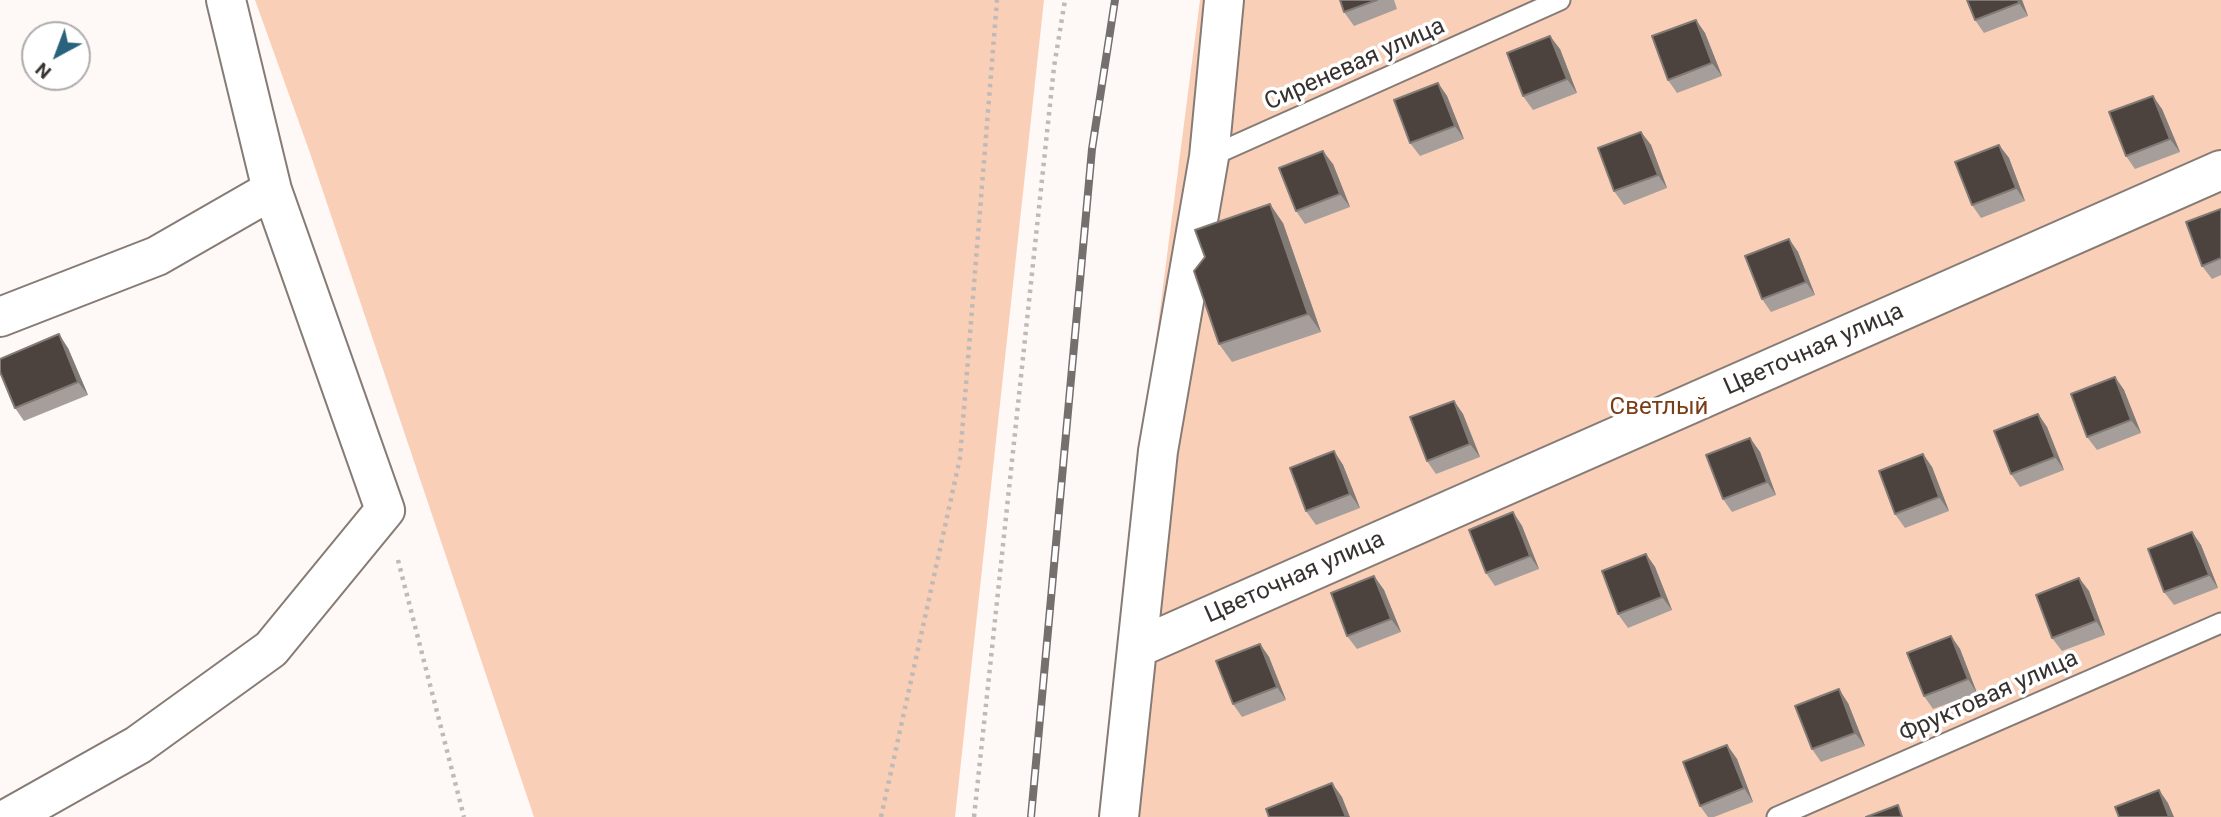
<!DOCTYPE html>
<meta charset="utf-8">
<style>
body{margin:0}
#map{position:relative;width:2221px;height:817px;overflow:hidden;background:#fef9f6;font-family:Roboto,sans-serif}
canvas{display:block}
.north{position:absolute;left:21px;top:21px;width:70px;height:70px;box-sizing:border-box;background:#fff;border:2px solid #afadac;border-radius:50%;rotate:221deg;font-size:19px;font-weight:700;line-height:28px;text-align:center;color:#373230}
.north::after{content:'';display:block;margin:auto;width:24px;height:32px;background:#29627c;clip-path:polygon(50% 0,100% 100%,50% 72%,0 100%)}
</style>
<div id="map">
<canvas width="2221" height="817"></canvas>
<div class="north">N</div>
</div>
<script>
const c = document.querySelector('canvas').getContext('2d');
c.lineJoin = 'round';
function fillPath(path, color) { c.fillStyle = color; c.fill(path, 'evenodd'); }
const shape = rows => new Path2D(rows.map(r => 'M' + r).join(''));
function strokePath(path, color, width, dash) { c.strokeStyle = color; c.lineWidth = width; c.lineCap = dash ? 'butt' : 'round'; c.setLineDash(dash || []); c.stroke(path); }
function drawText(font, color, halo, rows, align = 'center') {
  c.font = font + ' Roboto,sans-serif'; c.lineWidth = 7; c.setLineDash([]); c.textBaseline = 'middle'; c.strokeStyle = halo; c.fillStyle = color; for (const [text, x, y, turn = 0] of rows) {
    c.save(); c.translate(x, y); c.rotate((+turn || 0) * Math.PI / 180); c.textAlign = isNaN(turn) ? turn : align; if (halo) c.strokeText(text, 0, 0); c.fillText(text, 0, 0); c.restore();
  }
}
fillPath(shape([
 [255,0,1044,0,955,817,534,817,310,153],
 [1200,0,2221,0,2221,817,1098,817,1119,627]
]), '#facfb8');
const lane = shape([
 [1209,157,1560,0],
 [1777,817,2221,623]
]);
const street = shape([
 [0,317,157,256,272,190],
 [1137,648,2221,170],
 [10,817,138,745,271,649,385,510,272,190,226,0],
 [1119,817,1158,451,1209,157,1224,0]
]);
strokePath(lane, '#867b75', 23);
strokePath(street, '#867b75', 42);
strokePath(shape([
 [398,560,464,817],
 [881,817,960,458,997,0],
 [974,817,1054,67,1065,0]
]), '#bfbab7', 4.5, [3.5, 5]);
strokePath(lane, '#fff', 19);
strokePath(street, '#fff', 38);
const rail = shape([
 [1031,817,1092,149,1115,0]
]);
strokePath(rail, '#75706d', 8);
strokePath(rail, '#fff', 5, [16]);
fillPath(shape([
 [1340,0,1394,0,1397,9,1354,26,1344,12],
 [1967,0,2022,0,2028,16,1984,33,1975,20],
 [1696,20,1705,33,1722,76,1677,93,1668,80],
 [1560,49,1577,93,1533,110,1523,96],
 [1438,83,1447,96,1464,139,1420,156,1410,143],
 [2162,109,2180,152,2135,169,2126,156],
 [1641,132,1651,145,1667,188,1624,205,1614,191],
 [1999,145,2009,158,2025,201,1981,218,1972,205],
 [1333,164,1350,207,1305,224,1296,211],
 [2221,209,2221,275,2212,279,2202,266],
 [1283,223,1321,332,1232,362,1219,344],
 [1789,239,1798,252,1815,295,1771,312,1762,299],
 [68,348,88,395,24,421,15,408],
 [2115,377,2124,390,2141,433,2097,450,2087,437],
 [1454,401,1463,414,1480,457,1436,474,1427,461],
 [2038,414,2047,427,2064,470,2020,487,2011,474],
 [1750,438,1760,452,1776,495,1732,512,1723,499],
 [1334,451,1343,465,1360,508,1316,525,1306,511],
 [1923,454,1932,467,1949,511,1905,528,1895,514],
 [1513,512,1522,526,1539,569,1495,586,1486,573],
 [2192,532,2201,545,2218,588,2174,605,2164,592],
 [1646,554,1655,567,1672,610,1628,628,1618,614],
 [1374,576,1384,590,1401,632,1357,649,1347,636],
 [2079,578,2089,591,2105,635,2062,651,2052,638],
 [1951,636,1960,649,1977,693,1933,709,1924,696],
 [1260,644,1269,657,1286,700,1242,717,1233,704],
 [1848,703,1865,746,1821,762,1812,749],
 [1727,745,1737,759,1753,802,1714,817,1708,817,1700,806]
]), '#a69e9a');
fillPath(shape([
 [2018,0,2022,0,2028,16,2019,3],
 [1696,20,1705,33,1722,76,1712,63],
 [1550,36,1560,49,1577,93,1567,79],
 [1438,83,1447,96,1464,139,1455,126],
 [2153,96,2162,109,2180,152,2170,139],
 [1641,132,1651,145,1667,188,1658,175],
 [1999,145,2009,158,2025,201,2016,188],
 [1323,151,1333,164,1350,207,1340,194],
 [1270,204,1283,223,1321,332,1308,314],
 [1789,239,1798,252,1815,295,1806,282],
 [59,334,68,348,88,395,78,382],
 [2115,377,2124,390,2141,433,2131,420],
 [1454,401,1463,414,1480,457,1470,444],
 [2038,414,2047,427,2064,470,2055,457],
 [1750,438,1760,452,1776,495,1767,482],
 [1334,451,1343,465,1360,508,1350,494],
 [1923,454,1932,467,1949,511,1939,497],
 [1513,512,1522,526,1539,569,1530,556],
 [2192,532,2201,545,2218,588,2209,575],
 [1646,554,1655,567,1672,610,1662,597],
 [1374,576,1384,590,1401,632,1391,619],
 [2079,578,2089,591,2105,635,2096,621],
 [1951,636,1960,649,1977,693,1968,679],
 [1260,644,1269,657,1286,700,1277,687],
 [1839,689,1848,703,1865,746,1855,733],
 [1727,745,1737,759,1753,802,1744,788],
 [1332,783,1342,797,1350,817,1346,817],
 [2159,790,2168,803,2174,817,2169,817]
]), '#827a75');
const building = shape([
 [1340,0,1377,0,1344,12,1340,0],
 [1967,0,2018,0,2019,3,1975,20,1967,0],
 [1696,20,1712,63,1668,80,1652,36,1696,20],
 [1550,36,1567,79,1523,96,1507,53,1550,36],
 [1438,83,1455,126,1410,143,1394,100,1438,83],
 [2153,96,2170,139,2126,156,2109,112,2153,96],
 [1641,132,1658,175,1614,191,1598,148,1641,132],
 [1999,145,2016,188,1972,205,1955,162,1999,145],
 [1323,151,1340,194,1296,211,1279,168,1323,151],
 [1270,204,1308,314,1219,344,1194,271,1205,257,1195,230,1270,204],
 [2221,209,2221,258,2202,266,2186,222,2221,209],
 [1789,239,1806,282,1762,299,1745,256,1789,239],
 [59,334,78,382,15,408,0,372,0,359,59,334],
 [2115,377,2131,420,2087,437,2071,394,2115,377],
 [1454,401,1470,444,1427,461,1410,417,1454,401],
 [2038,414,2055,457,2011,474,1994,431,2038,414],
 [1750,438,1767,482,1723,499,1706,455,1750,438],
 [1334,451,1350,494,1306,511,1290,468,1334,451],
 [1923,454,1939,497,1895,514,1879,471,1923,454],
 [1513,512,1530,556,1486,573,1469,530,1513,512],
 [2192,532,2209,575,2164,592,2148,549,2192,532],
 [1646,554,1662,597,1618,614,1602,571,1646,554],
 [1374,576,1391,619,1347,636,1331,593,1374,576],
 [2079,578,2096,621,2052,638,2036,595,2079,578],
 [1951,636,1968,679,1924,696,1907,653,1951,636],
 [1260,644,1277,687,1233,704,1216,661,1260,644],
 [1839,689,1855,733,1812,749,1795,706,1839,689],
 [1727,745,1744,788,1700,806,1683,762,1727,745],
 [1332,783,1346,817,1269,817,1266,809,1332,783],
 [2159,790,2169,817,2119,817,2115,807,2159,790],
 [1898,805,1902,817,1866,817,1898,805]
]);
fillPath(building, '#4d433e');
strokePath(building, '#827a75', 2);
drawText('24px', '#373230', '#fff', [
 ["Сиреневая улица",1355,65,-24],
 ["Цветочная улица",1814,350,-24],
 ["Цветочная улица",1295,578,-24],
 ["Фруктовая улица",1989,697,-24]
]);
drawText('24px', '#793c14', '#fff', [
 ["Светлый",1659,408]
]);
</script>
